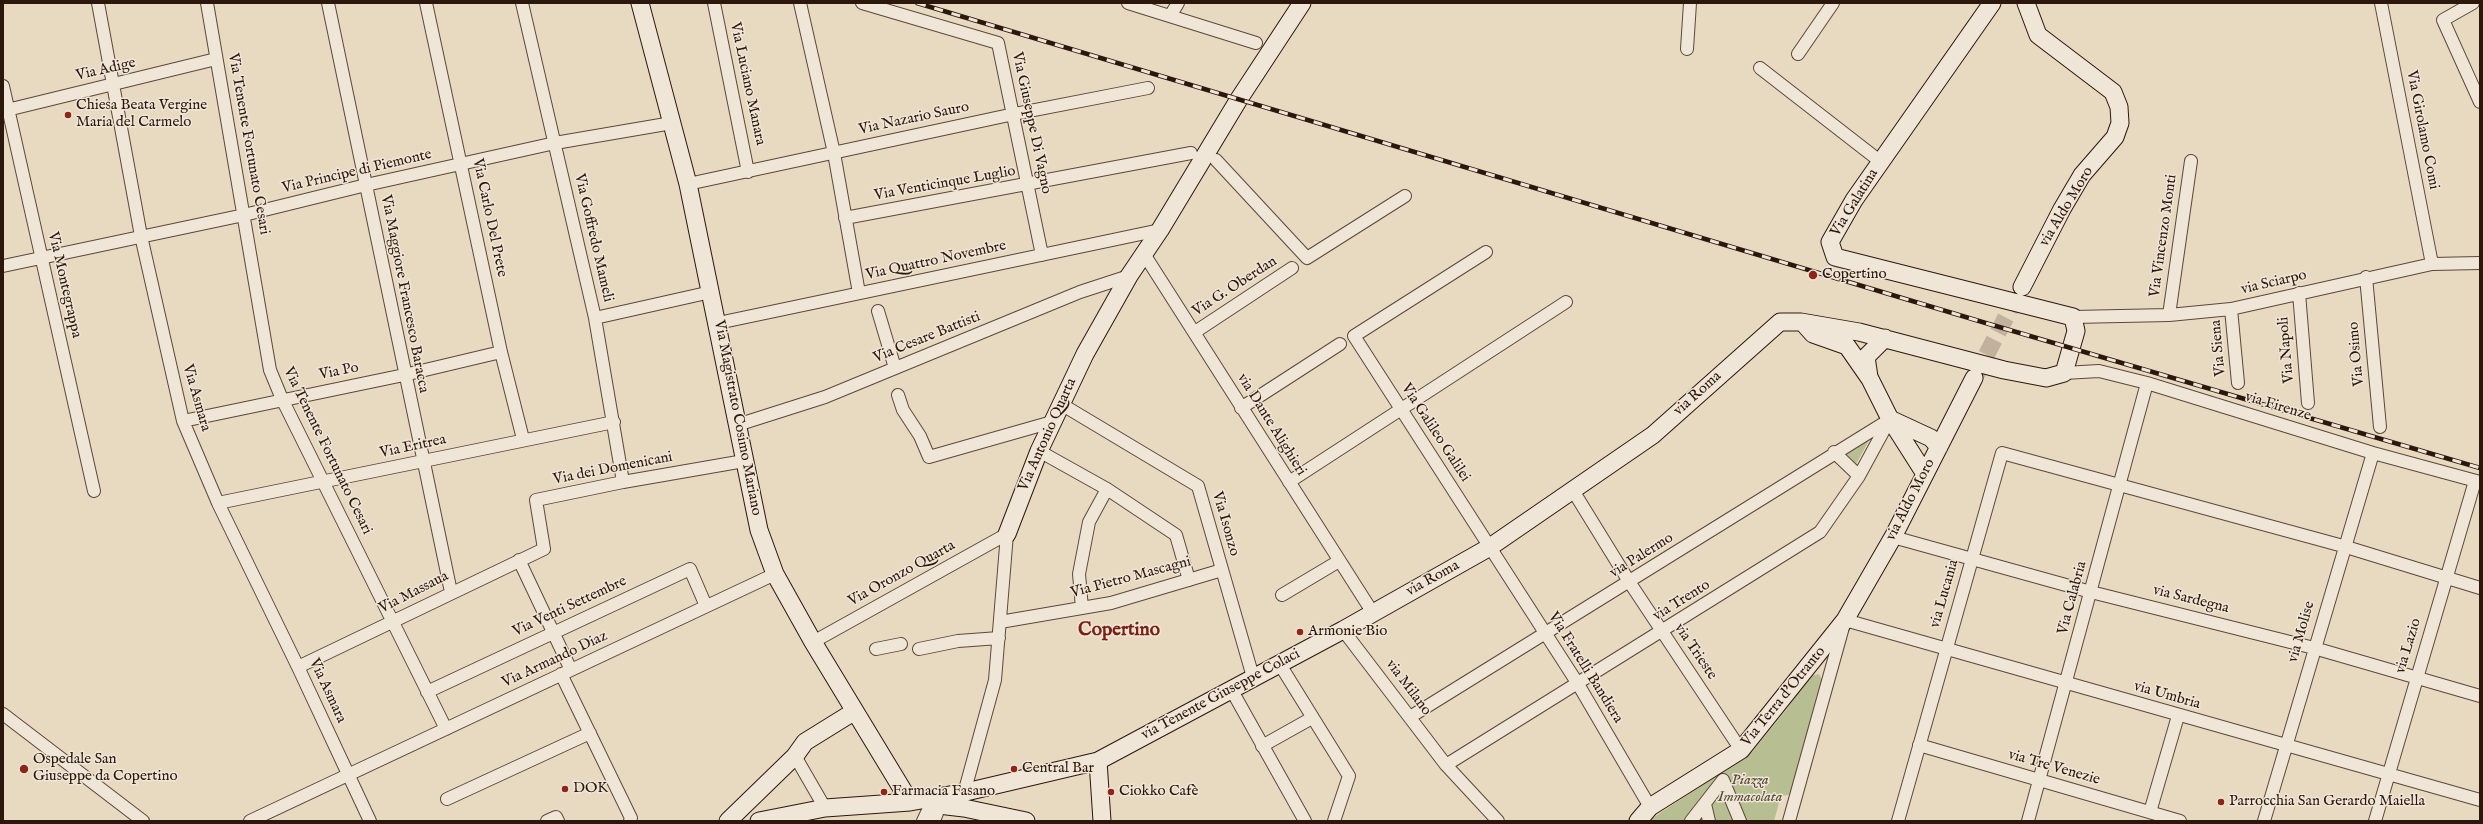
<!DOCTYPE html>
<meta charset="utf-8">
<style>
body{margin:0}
#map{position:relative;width:2483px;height:824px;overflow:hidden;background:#e8d9c1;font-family:"IM FELL English",serif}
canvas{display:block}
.frame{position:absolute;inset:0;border:4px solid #2c170d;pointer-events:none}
</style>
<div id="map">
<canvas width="2483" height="824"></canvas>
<div class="frame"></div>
</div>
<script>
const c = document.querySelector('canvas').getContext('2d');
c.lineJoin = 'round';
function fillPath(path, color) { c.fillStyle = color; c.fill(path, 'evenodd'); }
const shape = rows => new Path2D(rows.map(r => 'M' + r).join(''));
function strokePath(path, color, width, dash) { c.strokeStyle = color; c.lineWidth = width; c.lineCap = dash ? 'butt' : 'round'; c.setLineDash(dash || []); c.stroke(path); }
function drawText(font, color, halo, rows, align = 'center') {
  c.font = font + ' "IM FELL English",serif'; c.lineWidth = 3; c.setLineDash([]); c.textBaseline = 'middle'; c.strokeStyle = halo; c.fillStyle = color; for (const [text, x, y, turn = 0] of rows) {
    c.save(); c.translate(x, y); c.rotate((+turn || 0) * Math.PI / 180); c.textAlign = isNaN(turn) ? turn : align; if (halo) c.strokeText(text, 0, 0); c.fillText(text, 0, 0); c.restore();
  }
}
fillPath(shape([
 [1871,437,1856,464,1844,452],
 [1819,674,1822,680,1794,794,1781,796,1774,821,1648,821,1752,752,1786,710,1810,676]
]), '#b7bf92');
strokePath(shape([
 [1975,377,2020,290]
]), '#c2b29d', 17, [17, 8]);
const street = shape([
 [98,3,141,236,183,421,218,503,298,667,370,821],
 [207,3,270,370,282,399,446,729],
 [328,3,451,592],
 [426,3,501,352,523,439],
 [522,3,595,318,623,482],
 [714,3,748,172],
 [800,3,834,153,859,293],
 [862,3,998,43,1042,255],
 [1128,3,1256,43],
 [2381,3,2432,264],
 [2473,3,2443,20,2480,102],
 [1170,16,1178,3],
 [1687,49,1690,3],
 [1798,54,1833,3],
 [1760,68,1881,162],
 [3,86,94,491],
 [3,111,216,59],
 [1216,160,1307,258,1405,196],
 [688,184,1014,114,1148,88],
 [845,218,1191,153],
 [1486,252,1354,336,1578,684,1650,807],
 [1144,254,1373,613],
 [3,266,244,215,366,185,555,143,672,123],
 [2366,277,2380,427],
 [2299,293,2308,403],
 [2231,309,2238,383],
 [878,311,895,368],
 [2169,315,2191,161],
 [2073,317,2169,315,2231,309,2432,264,2480,263],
 [595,318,711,292],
 [718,323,1160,230],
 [1195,332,1292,268],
 [2064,373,2099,371,2147,383,2373,453,2480,482],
 [898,395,903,410,920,436,929,457,1052,422],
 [1061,404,1198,486,1253,677],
 [1241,408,1340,344],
 [183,421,404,375,501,352],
 [737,425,825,397,1080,292,1129,276],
 [1039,451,1107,489,1176,535,1189,580],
 [1834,452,1859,476],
 [1289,482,1566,302],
 [1572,489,1630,583,1741,750],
 [218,503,614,422],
 [1893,537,2091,592,2314,648,2480,696],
 [519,560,571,670],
 [1282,595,1339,561],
 [1082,608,1079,574,1089,522,1107,489],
 [1000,622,1111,603,1222,570],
 [1343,630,1446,765,1498,821],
 [813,642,1007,534],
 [876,649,901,644],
 [919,649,958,641,999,638],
 [1279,663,1349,776,1334,821],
 [298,667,544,549,536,500,623,482,744,461],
 [561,674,631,818,630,821],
 [1231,689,1305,821],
 [427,692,690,569,706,606],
 [3,714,143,821],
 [1410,717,1889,420],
 [1919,745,2180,821],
 [1262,746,1312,718],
 [795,756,825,808],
 [1446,765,1820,532,1859,476,1890,419],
 [963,797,995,680,1007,534],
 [447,799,590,733],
 [1705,804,1709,821],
 [2150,812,2178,716],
 [250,821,775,574],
 [547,821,556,817,558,821],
 [923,821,931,804,937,798],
 [934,821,940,805],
 [1691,821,1723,780,1740,821],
 [1789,821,1845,620,2480,800],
 [1898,821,2002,453,2343,546,2480,588],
 [2028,821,2147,383],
 [2264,821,2373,453],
 [2375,821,2475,481]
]);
const secondary = shape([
 [640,3,688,184,759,530,775,574,813,642,910,802],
 [2022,287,2062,209,2082,175,2115,137,2120,123,2119,107,2113,92,2038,35,2026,3],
 [1805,325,1813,334,1847,346,1870,379,1890,419,1925,474],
 [1869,377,1866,357,1885,338],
 [1890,419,1931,438,1939,447],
 [1007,534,1039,451,1085,354,1129,276,1160,230,1239,99,1302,3],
 [1098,761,1102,821],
 [930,804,964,808,1026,821],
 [728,821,795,756,805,742,855,711],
 [759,821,825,808,910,802,966,792,1098,761,1343,630,1490,547,1653,435,1780,322,1801,322,1859,332,2004,370,2046,378,2064,373,2076,331,2073,317,1835,257,1830,242,1854,200,1992,3],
 [1638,821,1650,807,1741,750,1845,620,1893,537,1974,378]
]);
strokePath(street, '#5b483a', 14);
strokePath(secondary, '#2c170d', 19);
strokePath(street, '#f0e6d7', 12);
strokePath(secondary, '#f0e6d7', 17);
const rail = shape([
 [917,3,1989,324,2480,468]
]);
strokePath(rail, '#2c170d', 4.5);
strokePath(rail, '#f0e6d7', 3, [9]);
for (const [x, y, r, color] of [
 [68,115,4,"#8f2418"],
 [1813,275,5,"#8f2418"],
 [1300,632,4,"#8f2418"],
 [24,769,5,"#8f2418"],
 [1014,769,4,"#8f2418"],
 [565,789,4,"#8f2418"],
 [884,792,4,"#8f2418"],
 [1111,792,4,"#8f2418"],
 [2221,802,4,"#8f2418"]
]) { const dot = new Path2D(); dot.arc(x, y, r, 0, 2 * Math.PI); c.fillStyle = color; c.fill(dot); strokePath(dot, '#f0e6d7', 1.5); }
drawText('15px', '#2c170d', '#f0e6d7', [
 ["Via Adige",106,70,-13],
 ["Via Luciano Manara",747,84,78],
 ["Via Nazario Sauro",914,119,-12],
 ["Via Giuseppe Di Vagno",1031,123,78],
 ["Via Girolamo Comi",2422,130,79],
 ["Via Tenente Fortunato Cesari",248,144,80],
 ["Via Principe di Piemonte",357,172,-13],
 ["Via Venticinque Luglio",945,184,-10],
 ["Via Galatina",1855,203,-58],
 ["via Aldo Moro",2067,207,-59],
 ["Via Carlo Del Prete",489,218,78],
 ["Via Vincenzo Monti",2164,236,-82],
 ["Via Goffredo Mameli",593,238,77],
 ["Via Quattro Novembre",936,261,-12],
 ["via Sciarpo",2274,283,-13],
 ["Via Montegrappa",64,285,77],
 ["Via G. Oberdan",1235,287,-33],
 ["Via Maggiore Francesco Baracca",404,294,79],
 ["Via Cesare Battisti",927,338,-22],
 ["Via Siena",2219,348,-95],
 ["Via Napoli",2287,350,-95],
 ["Via Osimo",2357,354,-95],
 ["Via Po",339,372,-11],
 ["via Roma",1698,394,-42],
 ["Via Asmara",196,398,74],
 ["via Firenze",2278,407,17],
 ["Via Magistrato Cosimo Mariano",737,418,79],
 ["via Dante Alighieri",1271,425,58],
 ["Via Galileo Galilei",1435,433,57],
 ["Via Antonio Quarta",1048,435,-66],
 ["Via Eritrea",413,447,-12],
 ["Via Tenente Fortunato Cesari",327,451,64],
 ["Via dei Domenicani",613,469,-11],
 ["via Aldo Moro",1911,500,-63],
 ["Via Isonzo",1225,524,74],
 ["via Palermo",1642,556,-32],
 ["Via Oronzo Quarta",902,574,-29],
 ["Via Pietro Mascagni",1131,578,-15],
 ["via Roma",1433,579,-29],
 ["Via Massaua",414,593,-27],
 ["via Lucania",1945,594,-74],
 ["Via Calabria",2073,598,-75],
 ["via Sardegna",2191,600,14],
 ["via Trento",1682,601,-32],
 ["Via Venti Settembre",570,607,-25],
 ["via Molise",2302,632,-74],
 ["via Lazio",2409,646,-73],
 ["via Trieste",1695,652,56],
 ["Via Armando Diaz",555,660,-25],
 ["Via Fratelli Bandiera",1585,668,58],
 ["via Milano",1408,688,53],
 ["Via Asmara",327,691,65],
 ["via Tenente Giuseppe Colaci",1221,695,-28],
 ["via Umbria",2167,696,16],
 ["Via Terra d'Otranto",1784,697,-51],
 ["via Tre Venezie",2054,768,16]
]);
drawText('15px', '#2c170d', '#f0e6d7', [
 ["Chiesa Beata Vergine",76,106],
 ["Maria del Carmelo",76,123],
 ["Copertino",1822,275],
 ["Armonie Bio",1308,632],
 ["Ospedale San",33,760],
 ["Giuseppe da Copertino",33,777],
 ["Central Bar",1022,769],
 ["DOK",573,789],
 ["Farmacia Fasano",892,792],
 ["Ciokko Cafè",1119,792],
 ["Parrocchia San Gerardo Maiella",2229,802]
], 'left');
drawText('italic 15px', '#564935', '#f0e6d7', [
 ["Piazza",1750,781],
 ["Immacolata",1750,798]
]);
drawText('bold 19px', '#7a1f14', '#f0e6d7', [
 ["Copertino",1119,631]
]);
</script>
